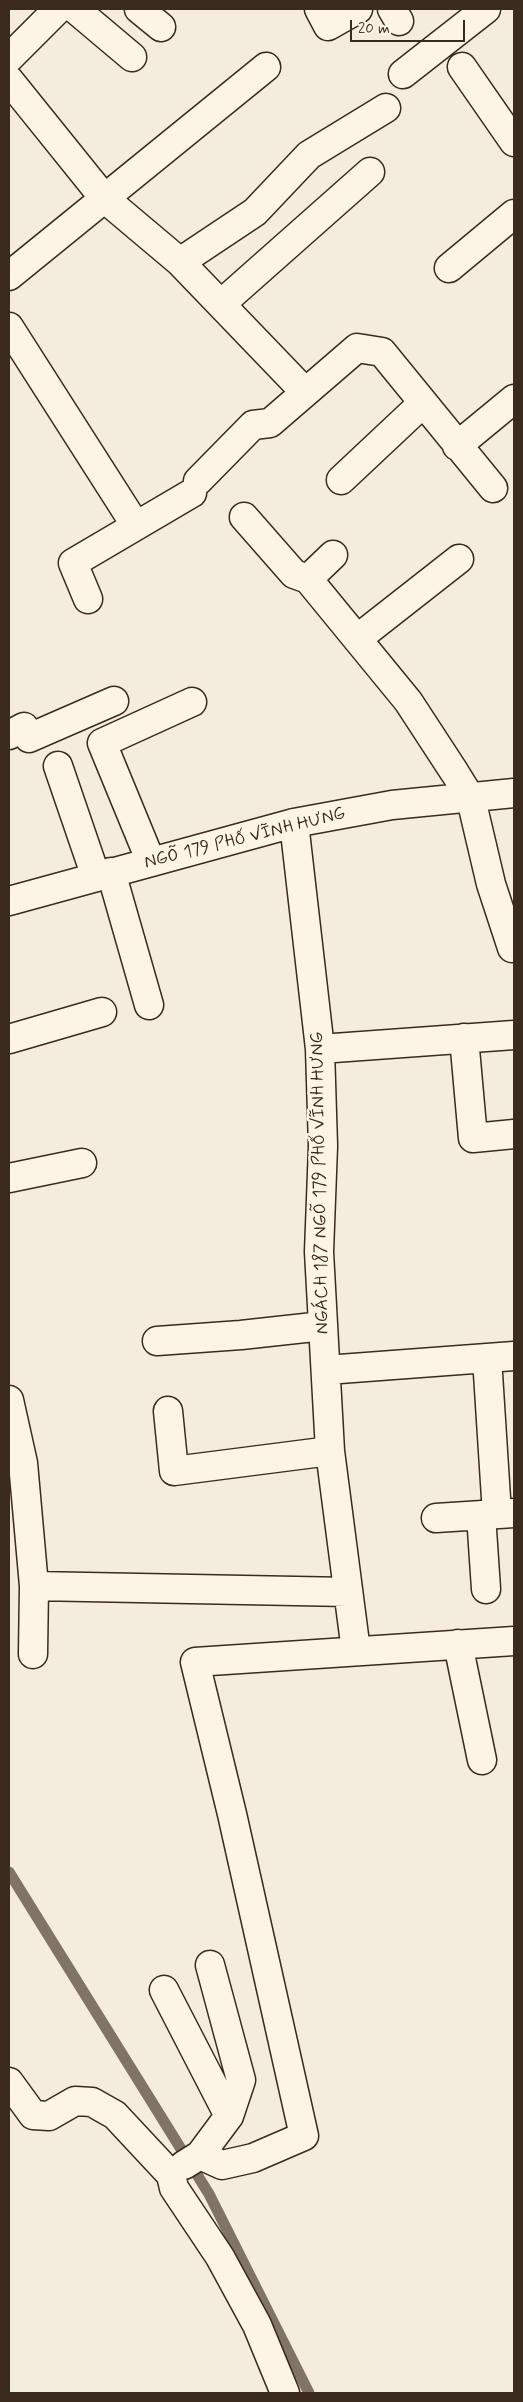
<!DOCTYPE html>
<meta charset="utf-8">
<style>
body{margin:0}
#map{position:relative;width:523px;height:2402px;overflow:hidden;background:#f4eddd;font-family:Mynerve,sans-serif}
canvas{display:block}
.frame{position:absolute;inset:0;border:10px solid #3b2a1e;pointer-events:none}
.scale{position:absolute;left:350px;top:20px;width:115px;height:22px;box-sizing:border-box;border:2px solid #3b2a1e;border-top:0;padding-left:6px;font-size:15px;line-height:18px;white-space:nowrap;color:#3b2a1e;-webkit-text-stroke:4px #fcf5e5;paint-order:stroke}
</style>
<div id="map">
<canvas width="523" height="2402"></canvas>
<div class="frame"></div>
<div class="scale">20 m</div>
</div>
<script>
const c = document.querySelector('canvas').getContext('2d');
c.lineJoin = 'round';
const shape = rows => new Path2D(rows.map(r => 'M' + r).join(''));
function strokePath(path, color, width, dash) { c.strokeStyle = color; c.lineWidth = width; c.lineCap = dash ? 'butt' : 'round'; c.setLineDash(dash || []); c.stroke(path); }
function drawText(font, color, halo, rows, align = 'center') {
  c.font = font + ' Mynerve,sans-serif'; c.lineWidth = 5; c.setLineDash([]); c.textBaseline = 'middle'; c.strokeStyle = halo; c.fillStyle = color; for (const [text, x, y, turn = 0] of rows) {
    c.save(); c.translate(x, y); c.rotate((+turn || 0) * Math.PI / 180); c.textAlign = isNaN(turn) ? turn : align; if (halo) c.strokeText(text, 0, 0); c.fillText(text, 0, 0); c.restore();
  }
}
strokePath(shape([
 [9,1872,209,2194,309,2393]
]), '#817466', 11);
const minor = shape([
 [75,9,132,57],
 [139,9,161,27],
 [319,9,328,26,358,9],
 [392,9,399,21],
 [9,58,58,9],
 [462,67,514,142],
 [403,74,486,9],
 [9,80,104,198,180,262,305,392],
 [180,262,255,212,309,155,386,108],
 [449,268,514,214],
 [9,276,266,67],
 [221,304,370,172],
 [9,327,136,526],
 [457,446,514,399],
 [341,480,423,403],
 [198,481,253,425,270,423,357,348,382,352,493,488],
 [244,517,294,574,308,579,408,701,455,773,471,799,491,884,512,948,514,947],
 [308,579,333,555],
 [88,599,73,563,192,493],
 [357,639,459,559],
 [9,735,24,727,29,738,114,701],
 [58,766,96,877],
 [294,823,320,1049,323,1146,319,1252,330,1451,356,1651],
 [151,862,102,743,192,702],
 [111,872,149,1005],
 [9,901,294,823,392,805,514,793],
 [464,1038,473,1138,514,1134],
 [9,1039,102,1012],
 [320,1049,514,1035],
 [9,1178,82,1163],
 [157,1341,241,1335,323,1326],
 [487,1358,497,1514],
 [326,1370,514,1356],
 [9,1400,23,1463,34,1586,33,1654],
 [168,1411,174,1471,330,1451],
 [481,1515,486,1589],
 [436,1518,514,1513],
 [34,1586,348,1592],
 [458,1644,482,1760],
 [210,1965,241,2080,229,2116],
 [164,1990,229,2116,200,2155,184,2165],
 [9,2082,33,2115,49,2116,75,2101,92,2102,115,2115,171,2175,174,2188,220,2257,257,2325,285,2393],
 [200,2155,222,2165,253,2158,304,2136,232,1814,195,1662,514,1641]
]);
strokePath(minor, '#3b2a1e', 31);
strokePath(minor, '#fcf5e5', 28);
drawText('18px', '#3b2a1e', '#fcf5e5', [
 ["NGÕ 179 PHỐ VĨNH HƯNG",245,839,-14],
 ["NGÁCH 187 NGÕ 179 PHỐ VĨNH HƯNG",321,1183,-91]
]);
</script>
